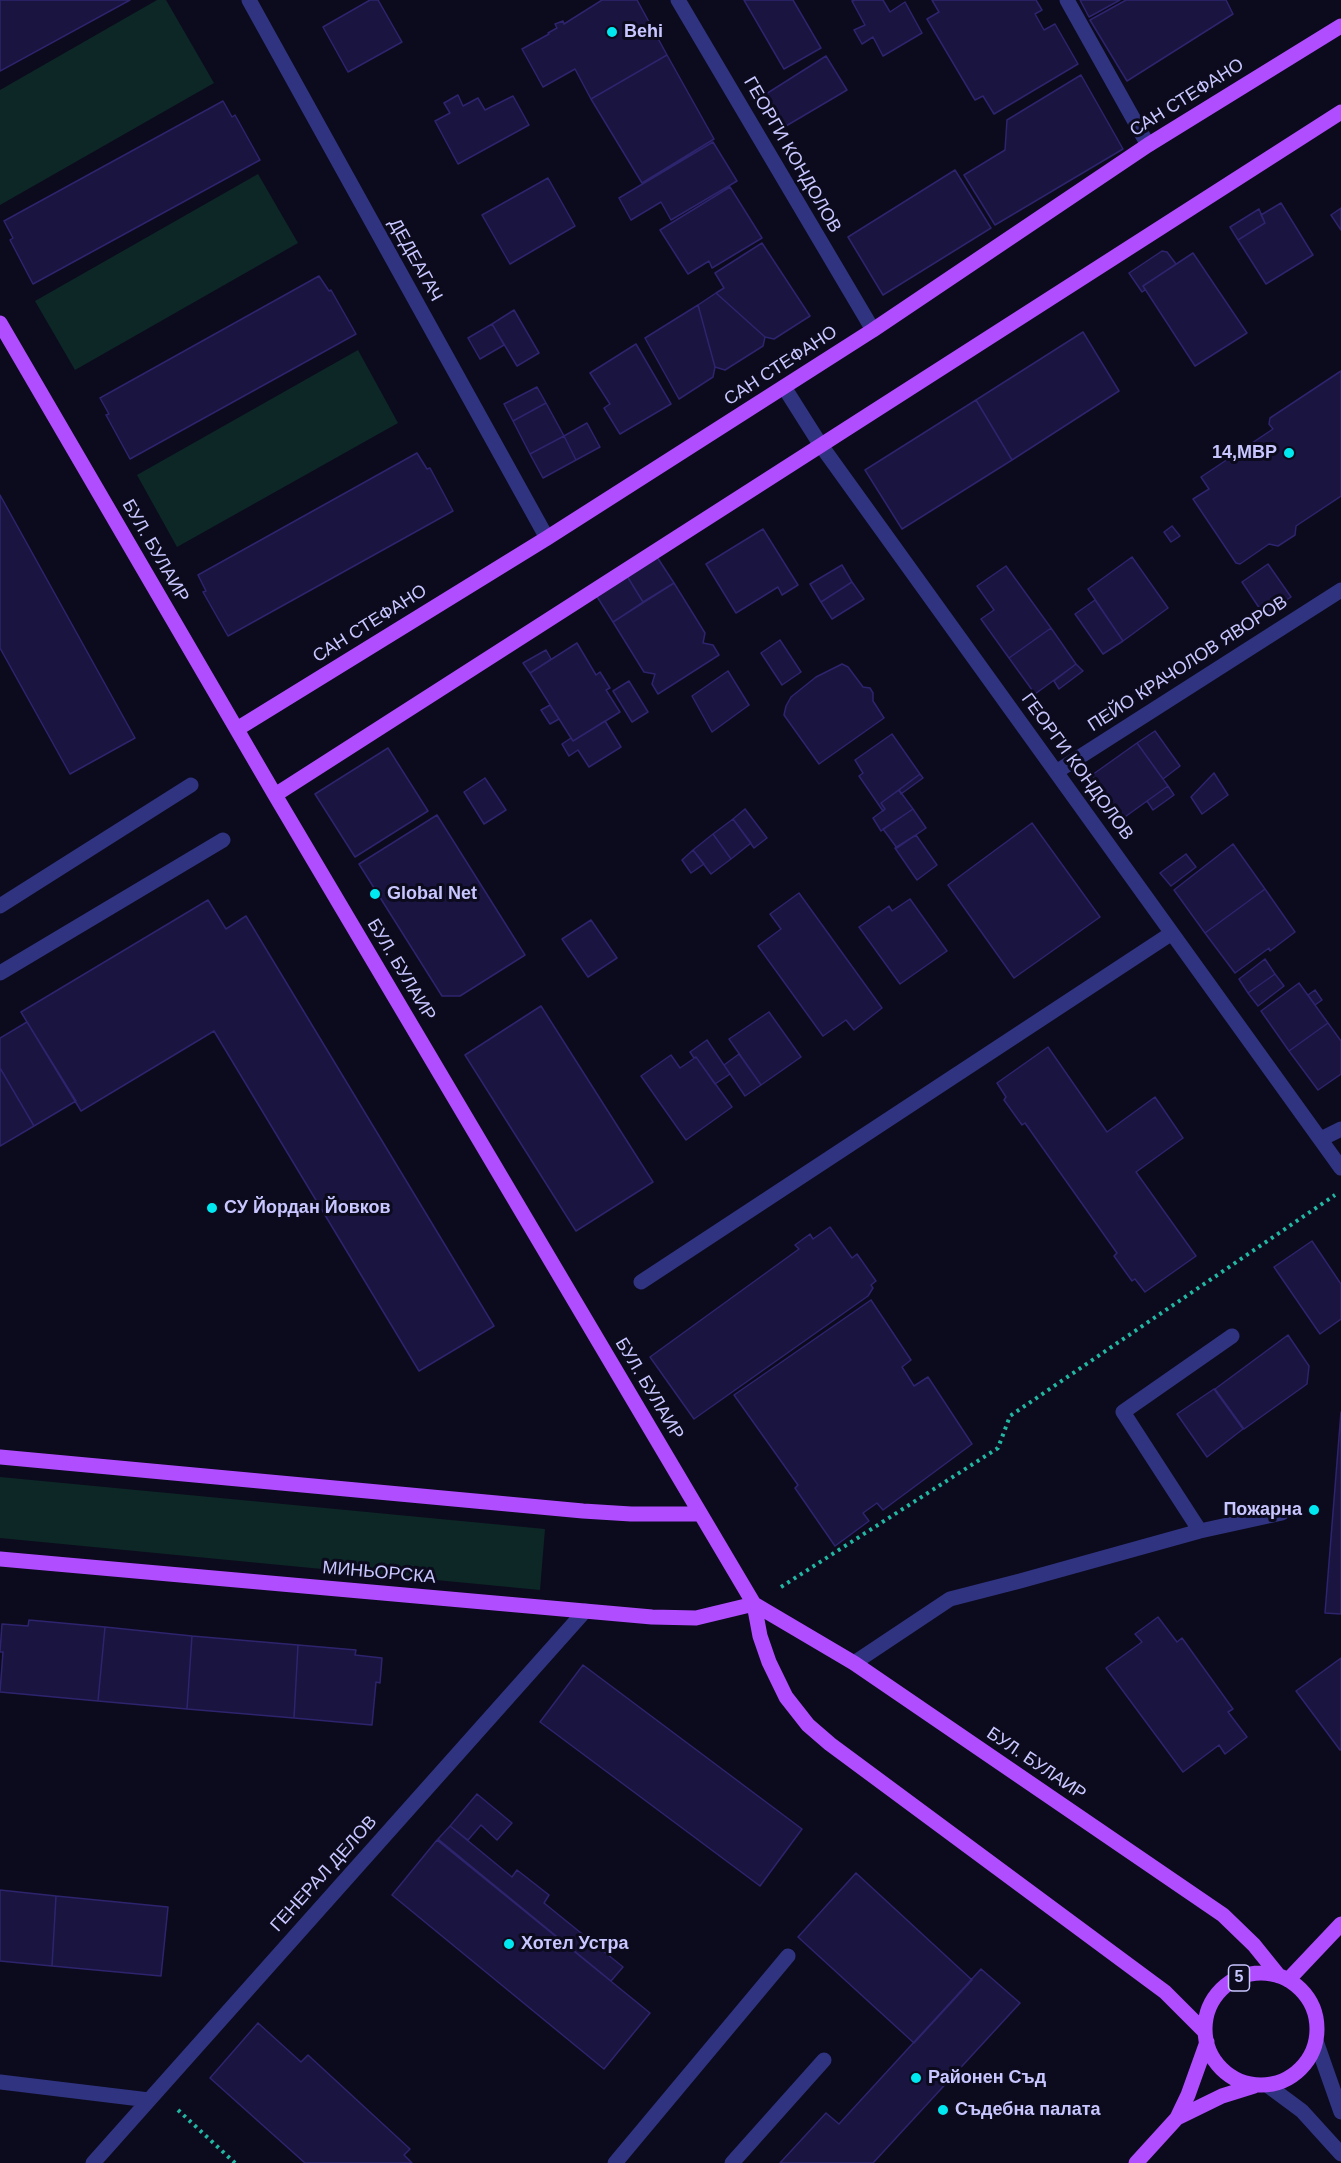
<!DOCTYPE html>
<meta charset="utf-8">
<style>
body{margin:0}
canvas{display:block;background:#0c0a1d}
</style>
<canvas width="1341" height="2163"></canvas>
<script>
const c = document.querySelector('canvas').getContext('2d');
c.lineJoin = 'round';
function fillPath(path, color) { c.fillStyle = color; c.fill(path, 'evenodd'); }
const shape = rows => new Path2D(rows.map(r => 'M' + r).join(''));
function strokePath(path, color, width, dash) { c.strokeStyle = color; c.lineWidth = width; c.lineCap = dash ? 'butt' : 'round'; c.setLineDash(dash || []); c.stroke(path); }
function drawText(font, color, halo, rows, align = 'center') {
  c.font = font + ' Helvetica,sans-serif'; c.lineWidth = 6; c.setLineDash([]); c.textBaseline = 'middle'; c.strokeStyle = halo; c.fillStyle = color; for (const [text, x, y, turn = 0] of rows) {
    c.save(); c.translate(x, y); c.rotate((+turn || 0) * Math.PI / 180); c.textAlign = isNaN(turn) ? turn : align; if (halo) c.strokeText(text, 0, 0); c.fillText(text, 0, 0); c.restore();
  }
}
fillPath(shape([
 [157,0,166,0,214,83,0,205,0,90],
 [258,174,298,243,75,370,35,301],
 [358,350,398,423,177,547,137,475],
 [0,1477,545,1529,540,1590,0,1538]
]), '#0c2725');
const building = shape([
 [0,0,130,0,0,71,0,0],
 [370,0,378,0,402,42,348,72,323,27,370,0],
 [602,0,637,0,667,55,591,99,575,69,543,87,522,49,549,34,548,33,557,28,555,24,563,21,564,24,602,0],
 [744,0,793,0,821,48,784,69,744,0],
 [855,0,883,0,890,12,905,2,922,33,883,56,873,37,862,44,854,30,865,25,852,1,855,0],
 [932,0,1036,0,1042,10,1035,14,1044,30,1055,24,1078,64,994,114,983,96,975,100,927,19,939,12,932,0],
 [1080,0,1120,0,1089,17,1080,0],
 [1126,0,1226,0,1233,14,1127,81,1090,20,1126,0],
 [667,55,714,139,642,183,591,99,667,55],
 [826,56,847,90,786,126,766,94,826,56],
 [1081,75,1123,149,995,225,964,175,1005,150,1007,120,1081,75],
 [458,95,463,106,478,98,485,110,513,96,529,125,458,164,435,121,450,113,444,103,458,95],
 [223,101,232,117,235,115,260,160,33,284,10,240,13,238,4,221,223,101],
 [713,142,737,181,671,220,661,202,631,220,619,198,713,142],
 [955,170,991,228,883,295,848,237,955,170],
 [548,178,575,226,510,264,482,215,548,178],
 [730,187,762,238,712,268,709,261,688,274,660,230,730,187],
 [1281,203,1313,255,1266,284,1238,240,1265,223,1261,215,1281,203],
 [1341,208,1341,230,1331,215,1341,208],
 [1259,209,1265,223,1238,240,1230,227,1259,209],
 [762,243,810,316,774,339,765,337,716,293,724,288,715,273,762,243],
 [1162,251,1167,252,1176,264,1143,286,1145,290,1142,292,1129,273,1162,251],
 [1193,253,1247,333,1195,366,1143,286,1193,253],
 [319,276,329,291,331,290,356,334,130,459,106,415,109,414,100,398,319,276],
 [716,293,765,337,763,346,725,370,715,367,698,305,716,293],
 [698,305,715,367,713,377,679,399,645,338,698,305],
 [514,310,539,353,517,366,492,324,514,310],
 [492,324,504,345,480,359,468,338,492,324],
 [1083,332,1119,391,1012,460,976,400,1083,332],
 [636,344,671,404,620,434,604,408,610,404,590,373,636,344],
 [1341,371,1341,496,1296,526,1295,535,1278,546,1269,544,1240,564,1236,563,1193,499,1209,489,1201,477,1273,429,1269,424,1270,418,1341,371],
 [537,387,546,403,513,421,504,404,537,387],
 [976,400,1012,460,902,529,865,470,976,400],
 [546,403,564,436,530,454,513,421,546,403],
 [587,423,600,447,576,460,564,436,587,423],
 [564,436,576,460,543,478,530,454,564,436],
 [417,453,427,469,430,468,453,511,228,636,203,592,206,591,198,575,417,453],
 [0,495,135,738,70,774,0,648,0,495],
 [1172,526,1180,536,1171,542,1164,532,1172,526],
 [763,529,798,585,782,595,778,587,736,613,706,564,763,529],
 [657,557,674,583,643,602,627,576,657,557],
 [1132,557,1168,608,1123,641,1088,589,1132,557],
 [1268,564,1291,597,1264,615,1242,582,1268,564],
 [842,565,852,582,821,602,810,584,842,565],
 [1006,566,1051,628,1009,658,981,619,994,610,977,586,1006,566],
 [627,576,643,602,613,622,596,595,627,576],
 [852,582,864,599,832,619,821,602,852,582],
 [674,583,705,633,703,643,713,645,719,655,658,694,652,684,655,674,644,672,613,622,674,583],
 [1095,600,1123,641,1103,654,1075,614,1095,600],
 [1051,628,1076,664,1035,694,1009,658,1051,628],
 [780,640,801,672,782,685,761,653,780,640],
 [577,643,596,675,600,672,610,688,606,690,620,712,573,741,530,673,577,643],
 [546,650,551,659,530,673,523,663,546,650],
 [842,664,848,667,863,687,870,688,873,693,873,701,884,718,819,764,784,715,786,706,791,697,816,677,842,664],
 [1076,664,1083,671,1059,689,1054,681,1076,664],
 [728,671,749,705,712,732,692,696,728,671],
 [629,681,648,712,632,722,613,691,629,681],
 [550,705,559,719,550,724,541,710,550,705],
 [605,721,621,747,589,767,578,750,569,756,562,744,571,738,573,741,605,721],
 [1155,731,1180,766,1163,779,1137,743,1155,731],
 [892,734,920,774,881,803,885,809,883,811,859,776,863,773,855,760,892,734],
 [1137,743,1168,786,1122,819,1092,775,1137,743],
 [388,748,428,811,355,857,315,794,388,748],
 [1214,773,1228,795,1202,814,1191,797,1214,773],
 [920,774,923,778,901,794,899,790,920,774],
 [485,778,506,810,484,824,464,792,485,778],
 [1168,786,1174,795,1153,810,1147,801,1168,786],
 [899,790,913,809,881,831,873,818,885,809,881,803,899,790],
 [745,809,767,838,754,848,733,819,745,809],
 [913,809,926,828,897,848,883,829,913,809],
 [437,815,525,955,460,996,442,996,359,864,437,815],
 [733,819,751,843,731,859,713,834,733,819],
 [1032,823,1100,917,1014,978,948,885,1032,823],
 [713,834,731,859,711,874,693,850,713,834],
 [916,835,937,865,917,880,895,848,916,835],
 [1233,844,1265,889,1205,933,1174,890,1233,844],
 [693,850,704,864,691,873,682,860,693,850],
 [1186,854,1196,867,1171,886,1160,873,1186,854],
 [1265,889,1295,932,1270,951,1269,948,1235,973,1205,933,1265,889],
 [799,893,882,1008,854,1030,846,1020,823,1036,758,946,781,929,770,914,799,893],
 [910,899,947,951,900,984,859,927,889,906,892,911,910,899],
 [208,900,226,929,246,916,494,1326,419,1371,214,1031,81,1111,21,1012,208,900],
 [591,920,617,958,588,977,562,939,591,920],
 [1265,959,1275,974,1248,993,1239,979,1265,959],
 [1275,974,1284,986,1258,1006,1248,993,1275,974],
 [1299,983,1328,1023,1289,1051,1261,1011,1299,983],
 [1315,990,1322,1000,1315,1005,1308,995,1315,990],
 [541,1006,653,1182,576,1231,465,1055,541,1006],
 [769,1012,801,1057,761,1085,729,1039,769,1012],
 [27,1022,76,1101,34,1126,0,1068,0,1038,27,1022],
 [1328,1023,1341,1041,1341,1074,1318,1090,1289,1051,1328,1023],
 [707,1040,730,1074,715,1084,696,1057,694,1058,690,1052,707,1040],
 [1048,1047,1107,1132,1155,1097,1183,1138,1136,1172,1196,1256,1145,1292,1135,1279,1132,1281,1114,1256,1117,1253,1025,1123,1022,1125,1004,1100,1006,1097,997,1083,1048,1047],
 [739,1054,761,1085,745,1096,724,1065,739,1054],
 [671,1055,680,1068,696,1057,732,1107,686,1140,641,1076,671,1055],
 [0,1068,34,1126,0,1146,0,1068],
 [830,1227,852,1258,857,1254,876,1281,871,1285,873,1288,868,1296,694,1419,650,1357,799,1249,795,1245,810,1234,813,1239,830,1227],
 [1312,1241,1341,1284,1341,1319,1320,1334,1274,1267,1312,1241],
 [871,1300,911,1360,902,1367,914,1386,928,1377,972,1444,883,1510,877,1503,863,1513,869,1521,835,1546,795,1488,798,1485,734,1395,871,1300],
 [1288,1335,1309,1366,1307,1384,1244,1429,1215,1389,1288,1335],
 [1214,1389,1243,1429,1207,1457,1177,1414,1214,1389],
 [1341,1412,1341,1614,1325,1613,1341,1412],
 [1158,1617,1177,1642,1182,1638,1233,1709,1228,1712,1247,1737,1225,1754,1219,1745,1183,1772,1106,1668,1142,1642,1135,1634,1158,1617],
 [29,1620,105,1627,98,1701,0,1692,3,1652,0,1652,2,1624,28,1626,29,1620],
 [105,1627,192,1636,187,1709,98,1701,105,1627],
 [192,1636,298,1645,294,1718,187,1709,192,1636],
 [298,1645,356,1650,355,1655,382,1658,380,1683,376,1682,372,1725,294,1718,298,1645],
 [1341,1658,1341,1750,1340,1750,1296,1691,1341,1658],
 [583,1665,802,1829,760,1886,540,1722,583,1665],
 [477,1794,512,1823,497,1840,481,1825,468,1840,450,1826,477,1794],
 [450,1826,512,1877,517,1870,549,1895,544,1903,623,1967,611,1981,438,1839,450,1826],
 [437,1840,650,2013,604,2069,392,1895,437,1840],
 [856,1873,972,1980,914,2043,798,1937,856,1873],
 [0,1890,56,1896,52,1966,0,1961,0,1890],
 [56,1896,168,1907,161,1976,52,1966,56,1896],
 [981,1969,1020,2003,873,2163,780,2163,826,2113,839,2124,981,1969],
 [258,2023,301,2062,308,2055,410,2149,404,2155,412,2163,305,2163,210,2078,258,2023]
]);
fillPath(building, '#1a1440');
strokePath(building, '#2d246e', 1.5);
strokePath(shape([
 [781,1587,998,1448,1010,1416,1335,1195],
 [178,2110,235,2163]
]), '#22b7a3', 4, [3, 4.5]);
strokePath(shape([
 [249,0,547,538],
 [678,0,873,330],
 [1067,0,1148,145],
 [784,387,820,444,1341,1168],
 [1056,772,1341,590],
 [0,906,191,785],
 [0,973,223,840],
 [1321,1139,1341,1129],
 [641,1282,1172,933],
 [1200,1531,1123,1412,1232,1336],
 [854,1663,950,1599,1020,1581,1200,1531,1282,1513],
 [1316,2041,1341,2112],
 [0,2082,149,2100],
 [1267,2085,1302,2111,1341,2154],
 [93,2163,585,1611],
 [615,2163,788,1956],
 [732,2163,824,2060]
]), '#303380', 15);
strokePath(shape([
 [0,323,275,795,754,1604,760,1636,769,1662,786,1697,808,1725,830,1744,1165,1992,1205,2032],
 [237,729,547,538,873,330,1148,145,1341,26],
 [275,795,1341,112],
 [0,1457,583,1511,631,1514,700,1514],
 [0,1559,652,1617,696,1618,754,1604],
 [754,1604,854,1663,1223,1915,1254,1945,1279,1976],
 '1205 2029a56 56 0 1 1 112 0a56 56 0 1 1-112 0Z',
 [1288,1980,1341,1924],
 [1177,2118,1222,2096,1254,2086],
 [1136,2163,1177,2118,1188,2095,1207,2042]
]), '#b04dff', 15);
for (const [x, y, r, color] of [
 [612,32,6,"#00e9f1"],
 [1289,453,6,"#00e9f1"],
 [375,894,6,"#00e9f1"],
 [212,1208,6,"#00e9f1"],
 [1314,1510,6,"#00e9f1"],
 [509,1944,6,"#00e9f1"],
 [916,2078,6,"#00e9f1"],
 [943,2110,6,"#00e9f1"]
]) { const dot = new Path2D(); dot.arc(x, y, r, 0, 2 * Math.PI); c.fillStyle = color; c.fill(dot); strokePath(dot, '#0c0a1d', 2); }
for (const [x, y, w] of [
 [1239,1978,21]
]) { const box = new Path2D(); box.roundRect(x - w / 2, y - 13, w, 26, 4.5); c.fillStyle = '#0c0a1d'; c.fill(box); strokePath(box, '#c8c6ff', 1.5); }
drawText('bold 16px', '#c8c6ff', null, [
 ["5",1239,1978]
]);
drawText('bold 18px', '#c8c6ff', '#0c0a1d', [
 ["Behi",624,32],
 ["14,МВР",1277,453,"right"],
 ["Global Net",387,894],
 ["СУ Йордан Йовков",224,1208],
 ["Пожарна",1302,1510,"right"],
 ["Хотел Устра",521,1944],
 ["Районен Съд",928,2078],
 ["Съдебна палата",955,2110]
], 'left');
drawText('18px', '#c8c6ff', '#0c0a1d', [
 ["САН СТЕФАНО",1187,98,-32],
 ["ГЕОРГИ КОНДОЛОВ",792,155,60],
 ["ДЕДЕАГАЧ",415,260,61],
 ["САН СТЕФАНО",781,366,-33],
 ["БУЛ. БУЛАИР",155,551,60],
 ["САН СТЕФАНО",370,624,-32],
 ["ПЕЙО КРАЧОЛОВ ЯВОРОВ",1188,664,-33],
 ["ГЕОРГИ КОНДОЛОВ",1077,767,54],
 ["БУЛ. БУЛАИР",401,970,59],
 ["БУЛ. БУЛАИР",649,1389,59],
 ["МИНЬОРСКА",379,1573,5],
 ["БУЛ. БУЛАИР",1036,1764,34],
 ["ГЕНЕРАЛ ДЕЛОВ",324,1874,-48]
]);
</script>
